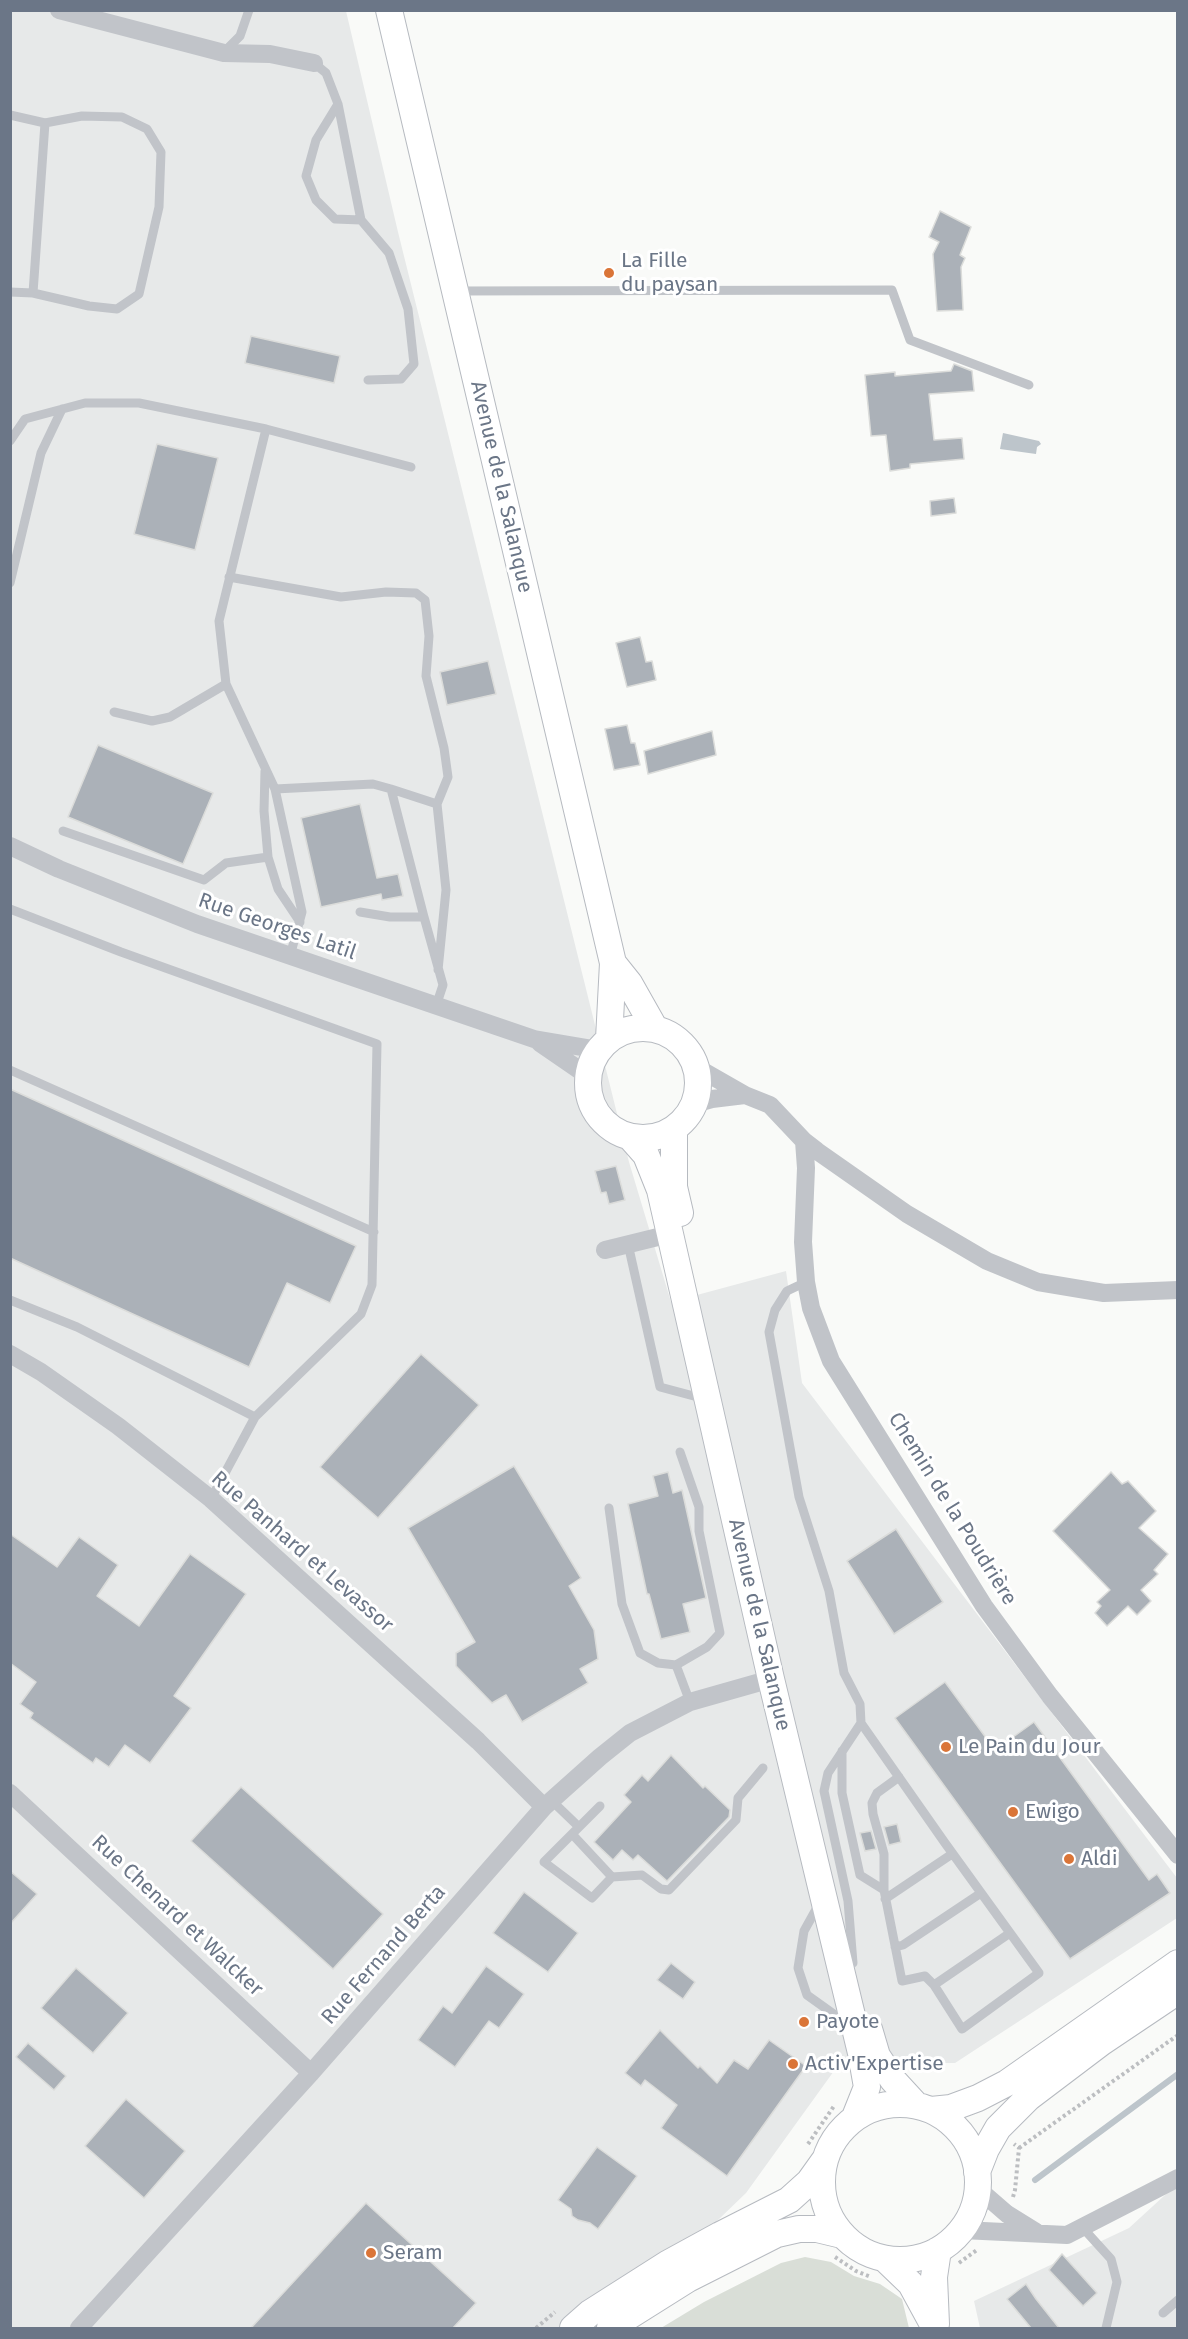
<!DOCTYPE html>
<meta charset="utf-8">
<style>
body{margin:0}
#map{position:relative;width:1188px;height:2339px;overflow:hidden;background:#f9faf8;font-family:"Fira Sans",sans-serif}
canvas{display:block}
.frame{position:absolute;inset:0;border:12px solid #6b7687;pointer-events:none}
</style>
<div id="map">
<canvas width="1188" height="2339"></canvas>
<div class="frame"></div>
</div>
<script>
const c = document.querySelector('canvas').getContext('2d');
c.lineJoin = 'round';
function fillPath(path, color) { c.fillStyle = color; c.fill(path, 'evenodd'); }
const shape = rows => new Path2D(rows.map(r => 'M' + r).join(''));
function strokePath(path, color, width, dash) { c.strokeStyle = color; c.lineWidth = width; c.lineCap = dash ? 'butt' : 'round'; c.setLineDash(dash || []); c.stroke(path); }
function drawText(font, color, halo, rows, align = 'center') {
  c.font = font + ' "Fira Sans",sans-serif'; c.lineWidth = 6; c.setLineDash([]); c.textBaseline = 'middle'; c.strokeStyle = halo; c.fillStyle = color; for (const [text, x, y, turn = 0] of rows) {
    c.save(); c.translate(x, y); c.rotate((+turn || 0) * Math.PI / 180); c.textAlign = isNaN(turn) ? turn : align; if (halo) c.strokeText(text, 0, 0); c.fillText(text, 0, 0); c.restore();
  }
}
fillPath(shape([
 [11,11,346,11,398,232,629,1162,671,1302,786,1271,802,1383,1177,1878,1177,1918,955,2063,839,2064,746,2193,606,2328,11,2328],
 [1177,2184,1177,2328,980,2328,974,2301,1129,2228]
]), '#e7e9e9');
fillPath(shape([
 [805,2257,831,2262,854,2276,880,2284,902,2299,909,2328,661,2328,704,2302,781,2263]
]), '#d9ded7');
fillPath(shape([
 [1003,433,1039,441,1041,444,1037,447,1036,454,1000,449]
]), '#bdc5cb');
strokePath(shape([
 [1035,2180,1178,2074]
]), '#bdc5cb', 6);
const building = shape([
 [940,211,971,227,960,255,965,258,961,267,963,310,937,311,933,254,939,242,929,237,940,211],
 [251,336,340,356,334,383,245,363,251,336],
 [954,364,972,371,974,391,929,394,934,440,962,438,964,459,910,464,910,468,890,471,886,435,871,436,865,375,895,372,895,376,951,371,954,364],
 [157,444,218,458,195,550,134,534,157,444],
 [954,498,956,513,931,516,930,501,954,498],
 [640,637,646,662,652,661,656,680,627,687,616,643,640,637],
 [488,661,496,694,447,705,440,672,488,661],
 [627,725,631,743,635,743,640,765,614,770,605,729,627,725],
 [712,731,716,755,648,774,644,751,712,731],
 [98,745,213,793,183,864,68,817,98,745],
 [360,804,377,878,398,874,403,896,382,900,381,894,321,907,301,818,360,804],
 [10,1089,356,1246,330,1303,287,1283,249,1367,10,1258,10,1089],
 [616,1166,625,1200,609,1204,606,1192,601,1193,595,1171,616,1166],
 [421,1354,479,1405,378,1518,320,1467,421,1354],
 [514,1466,581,1578,569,1586,594,1630,598,1659,580,1669,588,1683,522,1722,506,1695,492,1703,456,1666,456,1653,475,1642,408,1528,514,1466],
 [668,1472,673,1493,682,1490,706,1598,683,1604,690,1632,661,1639,649,1594,647,1594,628,1504,658,1496,653,1476,668,1472],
 [1111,1472,1122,1484,1128,1481,1156,1511,1139,1528,1168,1554,1154,1570,1158,1574,1141,1590,1151,1601,1137,1615,1128,1606,1107,1626,1095,1613,1101,1606,1097,1602,1110,1590,1053,1531,1111,1472],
 [896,1529,943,1602,894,1634,847,1561,896,1529],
 [10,1534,57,1567,79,1537,118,1565,97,1596,139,1626,190,1554,246,1594,174,1696,191,1708,150,1763,125,1745,109,1767,96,1758,93,1763,30,1718,33,1713,20,1704,36,1682,10,1663,10,1534],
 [945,1682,995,1750,1034,1722,1149,1880,1157,1874,1170,1893,1070,1959,895,1718,945,1682],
 [671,1755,703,1788,705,1786,730,1810,729,1817,667,1881,638,1855,633,1860,622,1850,613,1860,594,1842,631,1802,624,1795,642,1775,648,1781,671,1755],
 [241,1787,383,1914,333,1969,191,1841,241,1787],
 [897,1824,901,1842,889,1845,884,1827,897,1824],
 [871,1831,876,1849,865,1851,860,1833,871,1831],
 [10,1871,37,1894,10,1924,10,1871],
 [524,1892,578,1933,548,1972,493,1933,524,1892],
 [671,1963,695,1982,683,1999,657,1980,671,1963],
 [486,1966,524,1994,499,2028,489,2021,455,2067,418,2040,443,2006,452,2013,486,1966],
 [76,1968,128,2013,93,2053,41,2008,76,1968],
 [660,2030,698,2068,700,2066,717,2083,734,2060,748,2069,769,2040,806,2066,727,2176,661,2128,677,2105,645,2080,641,2086,625,2073,660,2030],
 [28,2043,66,2076,54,2090,16,2057,28,2043],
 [126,2099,185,2151,144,2198,85,2146,126,2099],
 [597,2147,637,2176,598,2229,590,2223,578,2220,572,2216,571,2209,558,2200,597,2147],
 [366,2203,476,2303,453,2328,251,2328,366,2203],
 [1062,2254,1097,2293,1083,2306,1049,2270,1062,2254],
 [1026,2284,1036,2299,1059,2328,1031,2328,1007,2299,1026,2284]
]);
fillPath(building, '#abb1b8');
strokePath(building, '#dbdcda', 1.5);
const secondary = shape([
 [389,10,613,963,609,1039],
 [613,963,629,983,655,1029],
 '588 1083a55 55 0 1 1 110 0a55 55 0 1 1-110 0Z',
 [674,1130,674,1187,680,1213],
 [631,1138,646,1155,660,1190,771,1679,861,2053,867,2087,855,2117],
 [869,2029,877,2056,893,2080,916,2105],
 '822 2182a78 78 0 1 1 156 0a78 78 0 1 1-156 0Z',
 [931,2110,951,2108,978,2098,1007,2083,1178,1963],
 [977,2172,986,2149,998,2128,1028,2098,1102,2042,1178,1991],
 [885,2259,911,2284,935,2328],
 [936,2324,934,2277,938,2250],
 [573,2328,590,2313,667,2264,720,2235,789,2200,809,2182,824,2161],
 [610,2328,688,2279,777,2234,799,2229,817,2229,842,2235]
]);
strokePath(secondary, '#b6bac0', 28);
strokePath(shape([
 [808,2144,834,2106],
 [1019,2148,1178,2035],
 [1013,2197,1015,2190,1019,2148,1014,2144],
 [835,2257,856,2271,871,2277],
 [959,2263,977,2250],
 [536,2328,555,2312]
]), '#bcbec1', 4, [3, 3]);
strokePath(shape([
 [225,51,240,36,249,10],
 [314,63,326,73,338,104,361,220,389,253,408,309,414,364,401,379,368,380],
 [338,104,316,140,306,176,316,200,335,219,361,220],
 [10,115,45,123,82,116,122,117,147,129,161,152,159,207,139,294,117,309,89,306,33,293,10,292],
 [458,291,892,290,910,340,1029,385],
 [33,293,45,123],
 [10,441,25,419,85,403,139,403,266,429],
 [229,577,341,597,386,592,416,593,425,600,429,636,426,676,444,748,448,777,437,804],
 [10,583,41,453,62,409],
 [114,712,152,721,170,717,226,684],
 [265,771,264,811,268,857,278,889,300,922],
 [275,789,226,684,219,621,266,429,411,467],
 [391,789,437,804,446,890,438,970],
 [63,831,204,880,226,863,268,857],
 [10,909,121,952,377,1044,372,1285,361,1314,255,1417],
 [360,912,390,917,424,917,443,985,436,1006],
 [290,956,302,912,275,789,373,784,391,789,424,917],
 [10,1070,374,1232],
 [628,1244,660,1387,705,1399],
 [806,1282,787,1291,775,1310,769,1332,799,1497,829,1591,844,1673,860,1704,861,1723,828,1773,824,1791,848,1901,853,1963],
 [10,1300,77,1327,255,1417,211,1499],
 [609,1508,622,1604,640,1653,658,1663,676,1665,690,1702],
 [676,1665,707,1647,720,1633,699,1531,699,1507,680,1452],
 [842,1751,842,1793,860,1875,884,1890,902,1981,925,1976,934,1985,962,2029,1039,1973,945,1843,861,1723],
 [552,1801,579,1827,544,1862,592,1898,612,1877,642,1875,661,1889,669,1890,736,1820,738,1798,763,1768],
 [579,1827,600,1806],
 [572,1834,612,1877],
 [884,1890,884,1854,873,1814,872,1803,877,1793,899,1777],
 [885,1899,952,1854],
 [819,1904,804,1931,798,1968,807,1995,849,2025],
 [895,1947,903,1945,981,1893],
 [934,1985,1010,1933],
 [1082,2227,1111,2259,1117,2282,1106,2328],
 [1163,2313,1178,2300]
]), '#c1c4c9', 9);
strokePath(shape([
 [59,10,224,53,270,54,314,63],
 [10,846,59,869,197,924,534,1039,599,1050],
 [540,1043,588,1076],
 [696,1067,745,1095,770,1105,804,1141,817,1151,907,1214,987,1261,1038,1282,1104,1293,1178,1290],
 [694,1104,712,1099,745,1095],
 [804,1141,806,1168,803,1242,806,1282,811,1308,831,1361,984,1606,1050,1696,1178,1855],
 [605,1250,670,1234],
 [10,1354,41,1372,118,1426,211,1499,478,1741,544,1807],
 [10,1793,311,2073],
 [977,2188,1007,2214,1036,2232],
 [962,2230,1067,2235,1178,2178],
 [79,2328,311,2073,544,1807,600,1757,630,1733,690,1702,771,1679]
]), '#c1c4c9', 18);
strokePath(secondary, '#fff', 26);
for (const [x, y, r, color] of [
 [609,273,6,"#da7538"],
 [946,1747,6,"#da7538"],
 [1013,1812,6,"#da7538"],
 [1069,1859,6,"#da7538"],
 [804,2022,6,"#da7538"],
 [793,2064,6,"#da7538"],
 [371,2253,6,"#da7538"]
]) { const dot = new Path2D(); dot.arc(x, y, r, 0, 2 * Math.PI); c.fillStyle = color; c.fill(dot); strokePath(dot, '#fff', 2); }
drawText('21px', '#6b7687', '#fff', [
 ["La Fille",621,261],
 ["du paysan",621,285],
 ["Le Pain du Jour",958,1747],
 ["Ewigo",1025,1812],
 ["Aldi",1081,1859],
 ["Payote",816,2022],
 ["Activ'Expertise",805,2064],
 ["Seram",383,2253]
], 'left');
drawText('21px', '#6b7687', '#fff', [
 ["Avenue de la Salanque",501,487,77],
 ["Rue Georges Latil",277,927,19],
 ["Chemin de la Poudrière",952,1509,58],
 ["Rue Panhard et Levassor",302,1552,41],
 ["Avenue de la Salanque",759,1625,77],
 ["Rue Chenard et Walcker",177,1916,43],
 ["Rue Fernand Berta",384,1955,-49]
]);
</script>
